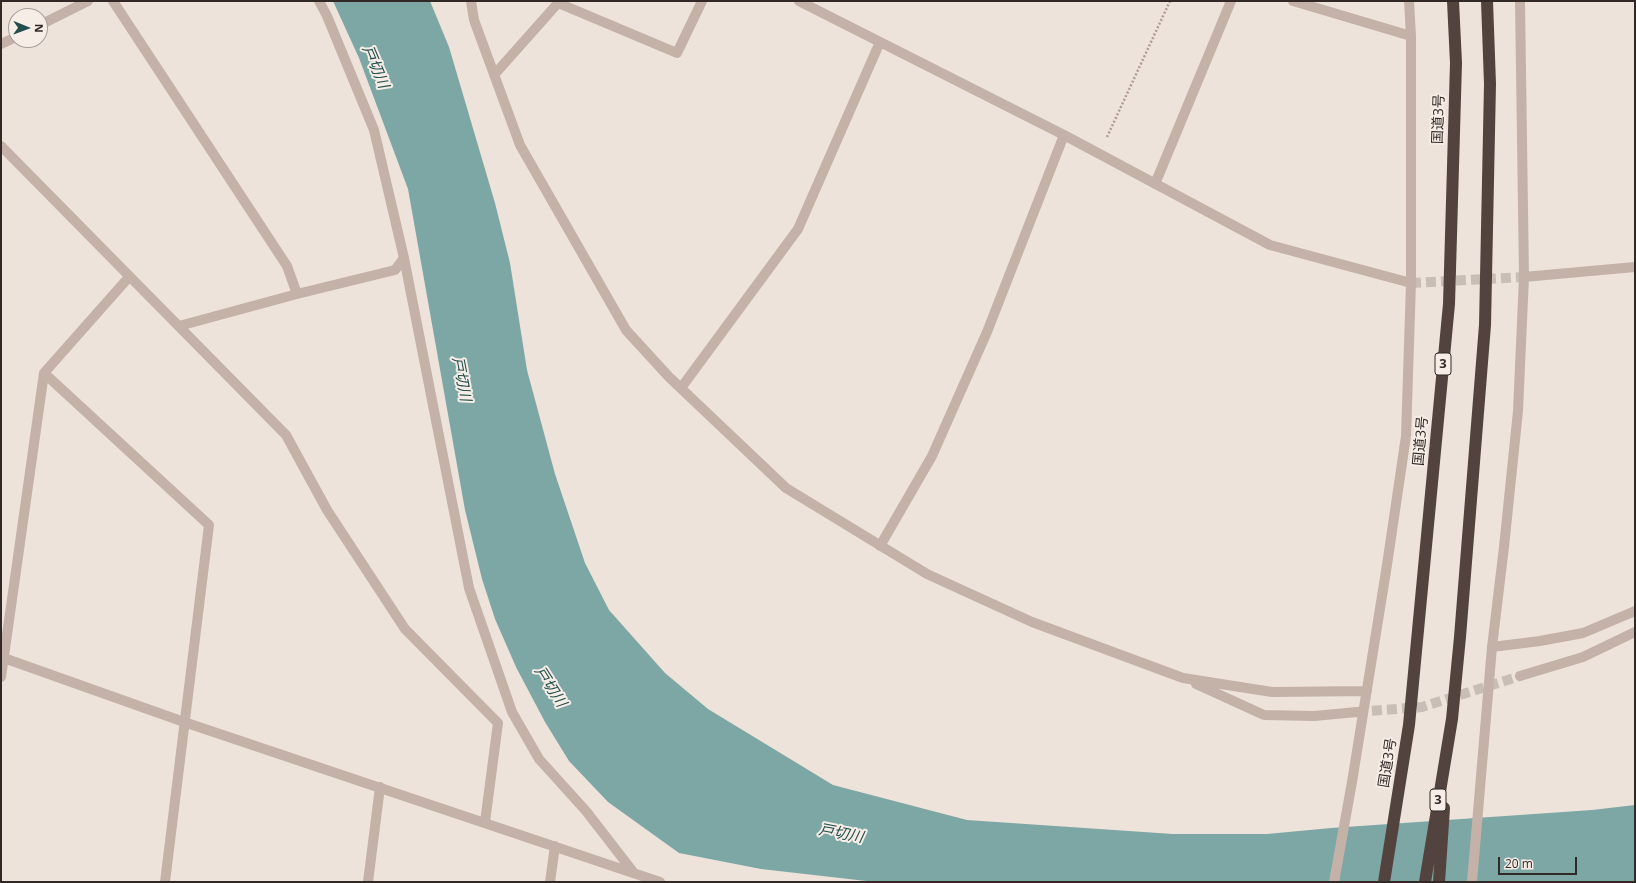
<!DOCTYPE html>
<meta charset="utf-8">
<style>
body{margin:0}
#map{position:relative;width:1636px;height:883px;overflow:hidden;background:#eee3da;font-family:"Open Sans",sans-serif}
canvas{display:block}
.frame{position:absolute;inset:0;border:2px solid #322927;pointer-events:none}
.north{position:absolute;left:8px;top:8px;width:40px;height:40px;box-sizing:border-box;background:#f6ede6;border:1px solid #a89f9a;border-radius:50%;rotate:91deg;font-size:11px;font-weight:700;line-height:16px;text-align:center;color:#322927}
.north::after{content:'';display:block;margin:auto;width:14px;height:18px;background:#224e4d;clip-path:polygon(50% 0,100% 100%,50% 72%,0 100%)}
.scale{position:absolute;left:1498px;top:857px;width:79px;height:18px;box-sizing:border-box;border:2px solid #322927;border-top:0;padding-left:5px;font-size:12px;line-height:14px;white-space:nowrap;color:#322927;-webkit-text-stroke:3px #f6ede6;paint-order:stroke}
</style>
<div id="map">
<canvas width="1636" height="883"></canvas>
<div class="frame"></div>
<div class="north">N</div>
<div class="scale">20 m</div>
</div>
<script>
const c = document.querySelector('canvas').getContext('2d');
c.lineJoin = 'round';
function fillPath(path, color) { c.fillStyle = color; c.fill(path, 'evenodd'); }
const shape = rows => new Path2D(rows.map(r => 'M' + r).join(''));
function strokePath(path, color, width, dash) { c.strokeStyle = color; c.lineWidth = width; c.lineCap = dash ? 'butt' : 'round'; c.setLineDash(dash || []); c.stroke(path); }
function drawText(font, color, halo, rows, align = 'center') {
  c.font = font + ' "Open Sans","Noto Sans JP",sans-serif'; c.lineWidth = 4; c.setLineDash([]); c.textBaseline = 'middle'; c.strokeStyle = halo; c.fillStyle = color; for (const [text, x, y, turn = 0] of rows) {
    c.save(); c.translate(x, y); c.rotate((+turn || 0) * Math.PI / 180); c.textAlign = isNaN(turn) ? turn : align; if (halo) c.strokeText(text, 0, 0); c.fillText(text, 0, 0); c.restore();
  }
}
fillPath(shape([
 [333,1,430,1,449,47,495,203,510,263,527,370,555,474,585,563,609,610,665,673,708,709,833,785,967,820,1173,834,1267,834,1331,828,1592,810,1635,805,1635,882,875,882,761,869,679,853,608,802,569,761,545,722,516,667,495,619,482,579,465,510,408,189,359,58]
]), '#7da7a5');
strokePath(shape([
 [1411,283,1524,277],
 [1357,712,1422,707,1520,676]
]), '#c8beb6', 10, [10, 5]);
strokePath(shape([
 [1107,137,1170,1]
]), '#b09c92', 2.5, [2, 2]);
strokePath(shape([
 [113,1,287,266,297,294],
 [471,1,474,20,520,145,626,330,669,377,786,488,927,574,1032,622,1183,678,1272,692,1367,691],
 [799,1,1064,135,1270,245,1411,283],
 [1293,1,1411,36],
 [40,25,88,1],
 [1,44,16,37],
 [494,75,558,3,677,53,702,1],
 [1,146,286,435,327,510,405,629,498,723,485,822],
 [1155,184,1231,1],
 [404,258,469,588,512,712,539,759,586,811,634,873],
 [129,277,44,373,209,525,165,882],
 [1524,277,1635,267],
 [179,326,297,294,395,270,404,258,374,130,327,16,319,1],
 [681,388,798,229,880,42],
 [880,546,932,456,987,332,1064,135],
 [1492,647,1540,641,1583,633,1635,611],
 [1,657,184,722,660,882],
 [1520,676,1583,657,1635,632],
 [1,677,44,373],
 [1196,684,1264,715,1314,716,1357,712],
 [368,882,380,787],
 [550,882,555,846],
 [1334,882,1352,782,1387,565,1406,436,1411,283,1411,36,1409,1],
 [1472,882,1492,647,1504,547,1518,411,1524,277,1520,1]
]), '#c4b2a8', 10);
strokePath(shape([
 [1384,882,1409,725,1449,304,1456,63,1453,1],
 [1425,882,1452,719,1460,637,1485,325,1490,84,1487,1],
 [1439,882,1444,808]
]), '#52433f', 12);
for (const [x, y, w] of [
 [1443,364,16],
 [1438,800,16]
]) { const box = new Path2D(); box.roundRect(x - w / 2, y - 11, w, 22, 3); c.fillStyle = '#f6ede6'; c.fill(box); strokePath(box, '#322927', 1); }
drawText('bold 13px', '#322927', null, [
 ["3",1443,364],
 ["3",1438,800]
]);
drawText('14px', '#322927', '#f6ede6', [
 ["国道3号",1439,119,-88],
 ["国道3号",1421,441,-85],
 ["国道3号",1388,763,-81]
]);
drawText('italic 15px', '#224e4d', '#f6ede6', [
 ["戸切川",375,67,67],
 ["戸切川",461,379,79],
 ["戸切川",550,687,57],
 ["戸切川",841,834,11]
]);
</script>
